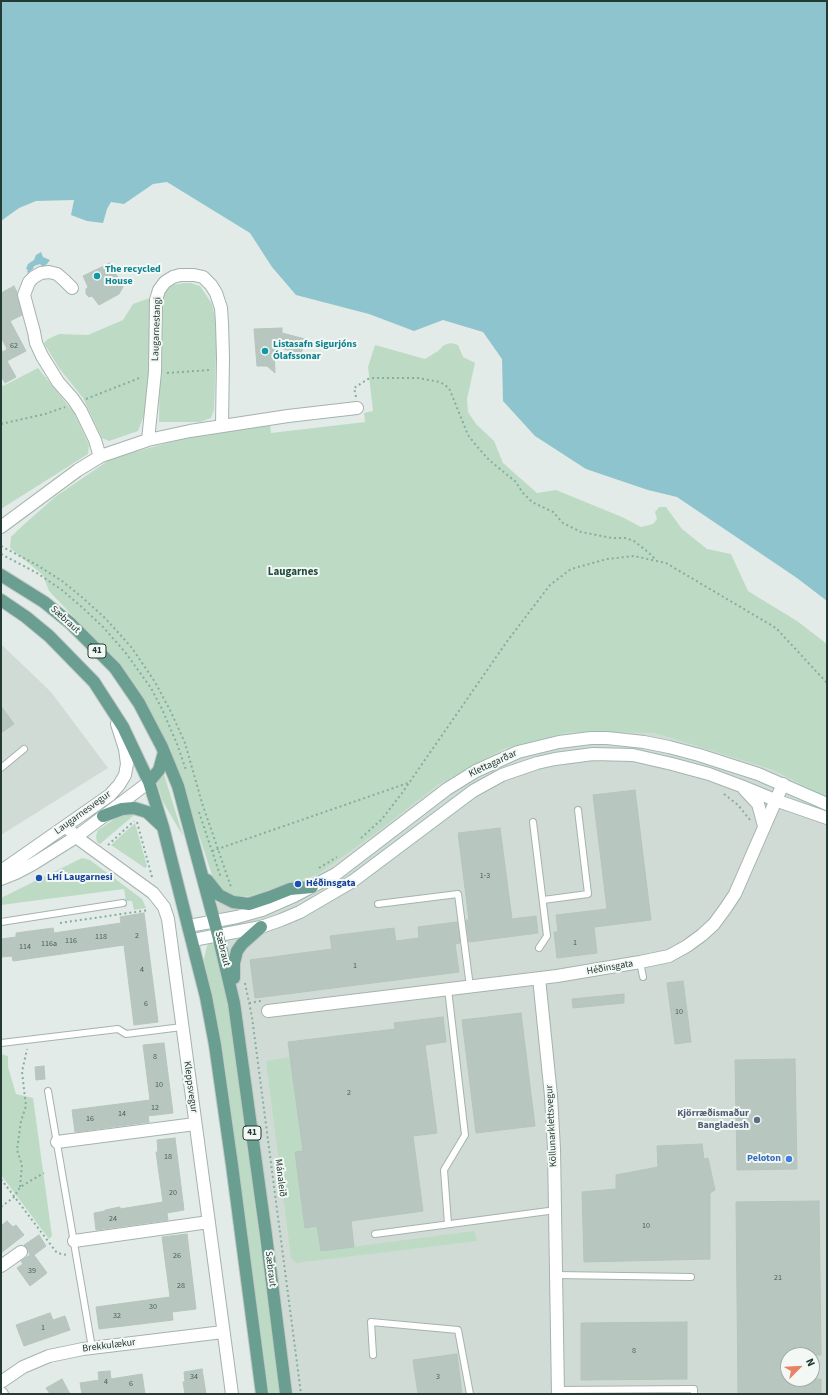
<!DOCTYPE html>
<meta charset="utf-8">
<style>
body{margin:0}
#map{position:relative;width:828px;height:1395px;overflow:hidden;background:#e2ebe7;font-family:"Source Sans 3",sans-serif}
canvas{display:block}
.frame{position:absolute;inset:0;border:2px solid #233b34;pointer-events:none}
.north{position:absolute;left:780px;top:1347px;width:40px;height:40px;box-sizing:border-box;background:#f3f8f5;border:1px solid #a0aca8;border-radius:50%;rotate:66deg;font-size:11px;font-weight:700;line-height:16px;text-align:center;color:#233b34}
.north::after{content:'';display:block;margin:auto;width:14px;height:18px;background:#e88264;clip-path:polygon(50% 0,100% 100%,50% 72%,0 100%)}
</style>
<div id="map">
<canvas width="828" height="1395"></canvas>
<div class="frame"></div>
<div class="north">N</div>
</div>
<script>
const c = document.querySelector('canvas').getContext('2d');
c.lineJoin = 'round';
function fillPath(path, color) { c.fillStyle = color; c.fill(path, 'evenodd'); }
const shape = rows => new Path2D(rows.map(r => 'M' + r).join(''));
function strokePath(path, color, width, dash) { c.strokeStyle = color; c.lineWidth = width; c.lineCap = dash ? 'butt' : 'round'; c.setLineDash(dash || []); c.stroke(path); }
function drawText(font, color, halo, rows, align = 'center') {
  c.font = font + ' "Source Sans 3",sans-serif'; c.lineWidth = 4; c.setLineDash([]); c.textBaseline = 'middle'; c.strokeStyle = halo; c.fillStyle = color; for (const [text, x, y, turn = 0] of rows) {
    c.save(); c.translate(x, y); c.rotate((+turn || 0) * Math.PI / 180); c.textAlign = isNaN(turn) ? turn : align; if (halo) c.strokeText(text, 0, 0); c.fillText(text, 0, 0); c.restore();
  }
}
fillPath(shape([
 [1,644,51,692,108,768,1,835],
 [571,732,654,733,773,770,827,798,827,1394,280,1394,259,1229,248,1157,215,947,204,906,249,896,317,875,375,834,438,785,506,748],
 [788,1355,812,1355,812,1379,788,1379]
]), '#d1dbd6');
fillPath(shape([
 [183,283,191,283,200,286,212,304,217,326,214,410,211,418,200,422,159,422,161,308,164,292,173,285],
 [150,298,151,354,145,413,138,431,109,441,102,438,83,398,59,368,44,343,48,339,59,334,88,335,123,320,133,304],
 [451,343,458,345,463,357,475,363,467,399,468,412,476,424,494,441,503,463,537,493,556,490,622,517,641,527,653,524,657,519,655,512,659,507,666,507,682,529,707,549,731,554,748,591,797,621,827,644,827,798,773,770,654,733,571,732,506,748,438,785,375,834,317,875,249,896,234,896,221,890,214,881,171,750,138,690,110,655,49,591,43,575,10,548,11,537,19,529,55,497,112,458,186,438,270,424,271,433,365,422,364,413,373,411,368,367,375,345,425,359,438,351,444,345],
 [38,368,74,413,89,445,88,454,1,509,1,384,3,386],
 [163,771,183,836,163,802,156,781],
 [136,813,133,816,100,844,97,842,96,836,98,830,122,814],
 [135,823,147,866,145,868,111,845],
 [82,858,90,860,142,899,146,908,134,910,132,901,126,901,124,889,1,905,1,898],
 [211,942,215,947,226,996,239,1084,280,1394,269,1394,225,1066,218,1025,204,960,206,949,208,944],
 [1,1054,8,1056,8,1067,16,1094,33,1098,52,1236,49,1239,1,1175],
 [290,1057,303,1151,295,1152,305,1228,330,1225,318,1233,321,1251,474,1231,477,1241,296,1263,291,1258,266,1061]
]), '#bddbc4');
fillPath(shape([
 [1,1,827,1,827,601,797,578,677,497,648,490,586,469,535,436,503,401,502,359,483,332,443,320,414,331,369,314,296,295,272,267,250,233,167,182,153,184,124,204,111,202,107,209,103,223,87,221,71,215,74,200,36,201,19,208,1,221],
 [41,252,43,257,50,260,47,264,43,267,40,264,34,266,33,269,28,273,27,272,28,270,26,269,28,264,34,260,36,255]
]), '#8ec4cd');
const building = shape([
 [110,263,123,287,119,294,99,305,92,296,89,297,86,294,86,289,88,287,83,276,110,263],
 [14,286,17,292,17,297,22,315,10,321,26,351,7,361,16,377,5,383,1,376,1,349,3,352,7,349,1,337,1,293,14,286],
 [282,328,282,333,305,339,301,354,274,346,275,373,267,366,257,366,254,329,282,328],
 [1,706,14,724,1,733,1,706],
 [635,790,651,920,594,927,597,953,557,958,554,932,558,932,556,915,607,909,593,795,635,790],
 [500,828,512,919,536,916,538,933,469,942,466,920,469,920,458,833,500,828],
 [144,913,158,1022,134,1025,124,945,13,961,12,956,1,957,1,939,16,937,16,933,53,928,54,933,121,923,120,917,144,913],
 [457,922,460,943,455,944,459,972,255,998,250,960,332,949,330,936,394,928,396,941,419,938,418,927,457,922],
 [683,981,691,1042,675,1044,667,983,683,981],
 [624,994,624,1003,573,1008,572,999,624,994],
 [521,1013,535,1126,476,1133,462,1020,521,1013],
 [443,1017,446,1042,425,1045,437,1133,413,1136,423,1211,351,1221,354,1247,321,1251,317,1226,305,1228,295,1152,303,1151,288,1042,395,1029,394,1023,443,1017],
 [164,1043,173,1113,148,1116,149,1122,75,1132,72,1110,150,1100,143,1045,164,1043],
 [795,1059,797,1169,737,1170,735,1060,795,1059],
 [44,1066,45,1079,36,1080,35,1067,44,1066],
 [175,1138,184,1210,167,1213,168,1220,96,1230,94,1213,105,1211,105,1210,120,1207,120,1209,163,1202,156,1152,158,1152,157,1140,175,1138],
 [702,1144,704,1159,708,1158,715,1190,710,1193,710,1259,584,1262,582,1192,616,1189,616,1175,658,1167,657,1146,702,1144],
 [819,1201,821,1355,788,1355,788,1379,821,1379,821,1394,738,1394,736,1202,819,1201],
 [7,1221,13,1227,16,1225,24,1235,1,1253,1,1226,7,1221],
 [187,1234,196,1309,172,1312,173,1320,99,1329,96,1307,170,1297,162,1237,187,1234],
 [39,1235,46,1246,34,1255,47,1273,30,1286,17,1268,23,1264,21,1261,30,1255,27,1248,24,1245,39,1235],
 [50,1313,53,1320,65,1316,70,1330,24,1346,16,1325,50,1313],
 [687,1322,687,1379,581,1380,581,1323,687,1322],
 [457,1354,462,1394,418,1394,413,1360,457,1354],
 [202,1369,206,1394,185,1394,183,1382,185,1382,184,1372,202,1369],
 [110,1371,111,1379,142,1374,145,1394,82,1394,80,1383,99,1380,98,1372,110,1371],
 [62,1379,70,1394,50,1394,46,1388,62,1379]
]);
fillPath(building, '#b8c6c0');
strokePath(building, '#b5c5be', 1);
const lane = shape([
 [1,768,24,749],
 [533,822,547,936,539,948],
 [543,900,588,894,578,810],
 [378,904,458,894,470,987],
 [1,922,123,903],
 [640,962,643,977],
 [448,989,465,1135,444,1170,448,1224],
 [1,1043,118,1029,126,1034,182,1027],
 [48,1091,92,1348],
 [375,1234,556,1210],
 [556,1275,691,1277],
 [373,1355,371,1322,458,1330,470,1394],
 [558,1390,694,1389,694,1394]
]);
const street = shape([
 [72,288,64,280,57,274,49,272,41,273,34,277,29,282,24,295,34,332,36,343,42,356,58,382,73,399,81,411,95,440,100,457],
 [148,440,155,372,156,300,159,290,165,282,173,277,180,275,194,275,203,277,211,285,216,293,221,308,222,323,223,357,222,426],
 [1,527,78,470,101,456,148,440,190,431,288,416,357,408],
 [66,826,76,837,153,893,164,907,168,919,232,1394],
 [1,871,110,795,119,785,125,775,127,764,125,749,117,724],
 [1,879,16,873,33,864,76,837,149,782],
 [539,978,551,1096,554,1149,558,1394],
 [268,1011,557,976,640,962,669,956,687,946,702,935,714,924,725,909,735,894,783,784],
 [57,1142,195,1124],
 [74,1241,209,1222],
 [1,1266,21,1252],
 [1,1382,23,1367,49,1356,83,1349,223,1332],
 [1,1393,2,1394]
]);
const secondary = shape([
 [744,789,758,804,764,826],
 [189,926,237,917,262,910,294,896,336,874,447,789,476,771,518,752,559,742,591,738,607,738,644,742,669,747,699,755,758,774,827,804],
 [193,940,261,927,281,920,300,912,353,881,473,791,502,775,537,763,555,759,593,754,633,755,672,764,709,774,741,786,775,800,827,818]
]);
const primary = shape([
 [1,575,44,602,70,623,115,668,139,703,162,747,178,786,218,935,234,1003,266,1235,286,1394],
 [1,600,26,617,49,636,94,682,123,727,149,782,163,827,206,997,215,1045,232,1165,262,1394],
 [149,782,159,770,164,752],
 [103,816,122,809,134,808,147,812,163,827],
 [207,880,219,895,233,902,249,904,270,897,290,889,312,887],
 [234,978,234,963,237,951,242,944,261,927]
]);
strokePath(lane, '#a5b3ae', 8);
strokePath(street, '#a5b3ae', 14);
strokePath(secondary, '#a1b6af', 14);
strokePath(primary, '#c1c8c6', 14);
strokePath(shape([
 [167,373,210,370],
 [356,397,354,388,368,379,373,378,418,378,440,382,449,388,468,435,475,444,489,460,516,482,522,492,532,502,553,512,563,523,581,532,612,538,625,538,634,541,648,552,655,559],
 [86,399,142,377],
 [1,424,45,414,65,407],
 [1,546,37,565,62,581,83,598,106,619,132,648,155,682,171,712,185,743,202,803,231,887],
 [1,554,37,573,62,590,84,609,104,628,125,652,151,688,162,709,177,744,186,770],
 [724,794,738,805,750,820],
 [199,812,221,878],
 [137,822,152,877],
 [361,838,382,819,402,793,508,640,550,585,571,569,607,559,634,556,666,563,776,628,827,683],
 [108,845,134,821],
 [212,851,408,783],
 [319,868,337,857],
 [60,923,149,910],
 [245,983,252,1017,301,1394],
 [249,1003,261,1001],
 [1,1179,57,1253,67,1255],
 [20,1187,22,1165,17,1150,21,1121,26,1106,22,1072,27,1049],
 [1,1207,14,1197,20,1187,44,1173]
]), '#85ada0', 2, [2, 3]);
strokePath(lane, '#fff', 6);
strokePath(street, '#fff', 12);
strokePath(secondary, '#fff', 12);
strokePath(primary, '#6a9e90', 12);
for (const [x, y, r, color] of [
 [97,276,4,"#0f9aa8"],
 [265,351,4,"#0f9aa8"],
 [39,878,4,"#1a4fb4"],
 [298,884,4,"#1a4fb4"],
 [757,1120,4,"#5c6f8a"],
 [789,1159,4,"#3f7fe0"]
]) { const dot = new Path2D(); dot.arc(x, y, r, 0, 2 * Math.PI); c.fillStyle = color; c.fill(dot); strokePath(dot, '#f3f8f5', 1.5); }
drawText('8px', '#485e57', null, [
 ["62",14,346],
 ["1-3",485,876],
 ["2",137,936],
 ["118",101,937],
 ["116",71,941],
 ["1",575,943],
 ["116a",49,944],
 ["114",25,947],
 ["1",355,966],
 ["4",142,970],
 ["6",146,1004],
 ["10",679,1012],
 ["8",155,1057],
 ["10",159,1085],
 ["2",349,1093],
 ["12",155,1108],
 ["14",122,1114],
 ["16",90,1119],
 ["18",168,1157],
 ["20",173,1193],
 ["24",113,1219],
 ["10",646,1226],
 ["26",177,1256],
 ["39",32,1271],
 ["21",778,1278],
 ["28",181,1286],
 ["30",153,1307],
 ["32",117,1316],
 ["1",43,1328],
 ["8",634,1351],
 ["34",194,1377],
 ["3",438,1377],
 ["4",106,1382],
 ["6",131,1384]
]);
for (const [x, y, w] of [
 [97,651,18],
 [252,1133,18]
]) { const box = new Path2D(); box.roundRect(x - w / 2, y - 7, w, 14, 3); c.fillStyle = '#f3f8f5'; c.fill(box); strokePath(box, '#233b34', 1); }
drawText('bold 9px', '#233b34', null, [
 ["41",97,651],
 ["41",252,1133]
]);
drawText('bold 10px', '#0d838f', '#f3f8f5', [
 ["The recycled",105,270],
 ["House",105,282],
 ["Listasafn Sigurjóns",273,345],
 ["Ólafssonar",273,357]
], 'left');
drawText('10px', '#233b34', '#f3f8f5', [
 ["Laugarnestangi",157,329,-88],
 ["Sæbraut",65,620,42],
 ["Klettagarðar",493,764,-25],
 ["Laugarnesvegur",83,813,-36],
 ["Sæbraut",222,949,76],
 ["Héðinsgata",610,968,-10],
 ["Kleppsvegur",190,1087,82],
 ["Köllunarklettsvegur",552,1126,-93],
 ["Mánaleið",280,1178,83],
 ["Sæbraut",270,1269,83],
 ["Brekkulækur",109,1346,-7]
]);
drawText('bold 10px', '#164399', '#f3f8f5', [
 ["LHÍ Laugarnesi",47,878],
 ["Héðinsgata",306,884]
], 'left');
drawText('bold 10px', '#4e5e75', '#f3f8f5', [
 ["Kjörræðismaður",749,1114],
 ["Bangladesh",749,1126]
], 'right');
drawText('bold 10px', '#366cbe', '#f3f8f5', [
 ["Peloton",781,1159]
], 'right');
drawText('bold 11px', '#214c41', '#f3f8f5', [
 ["Laugarnes",293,573]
]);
</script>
